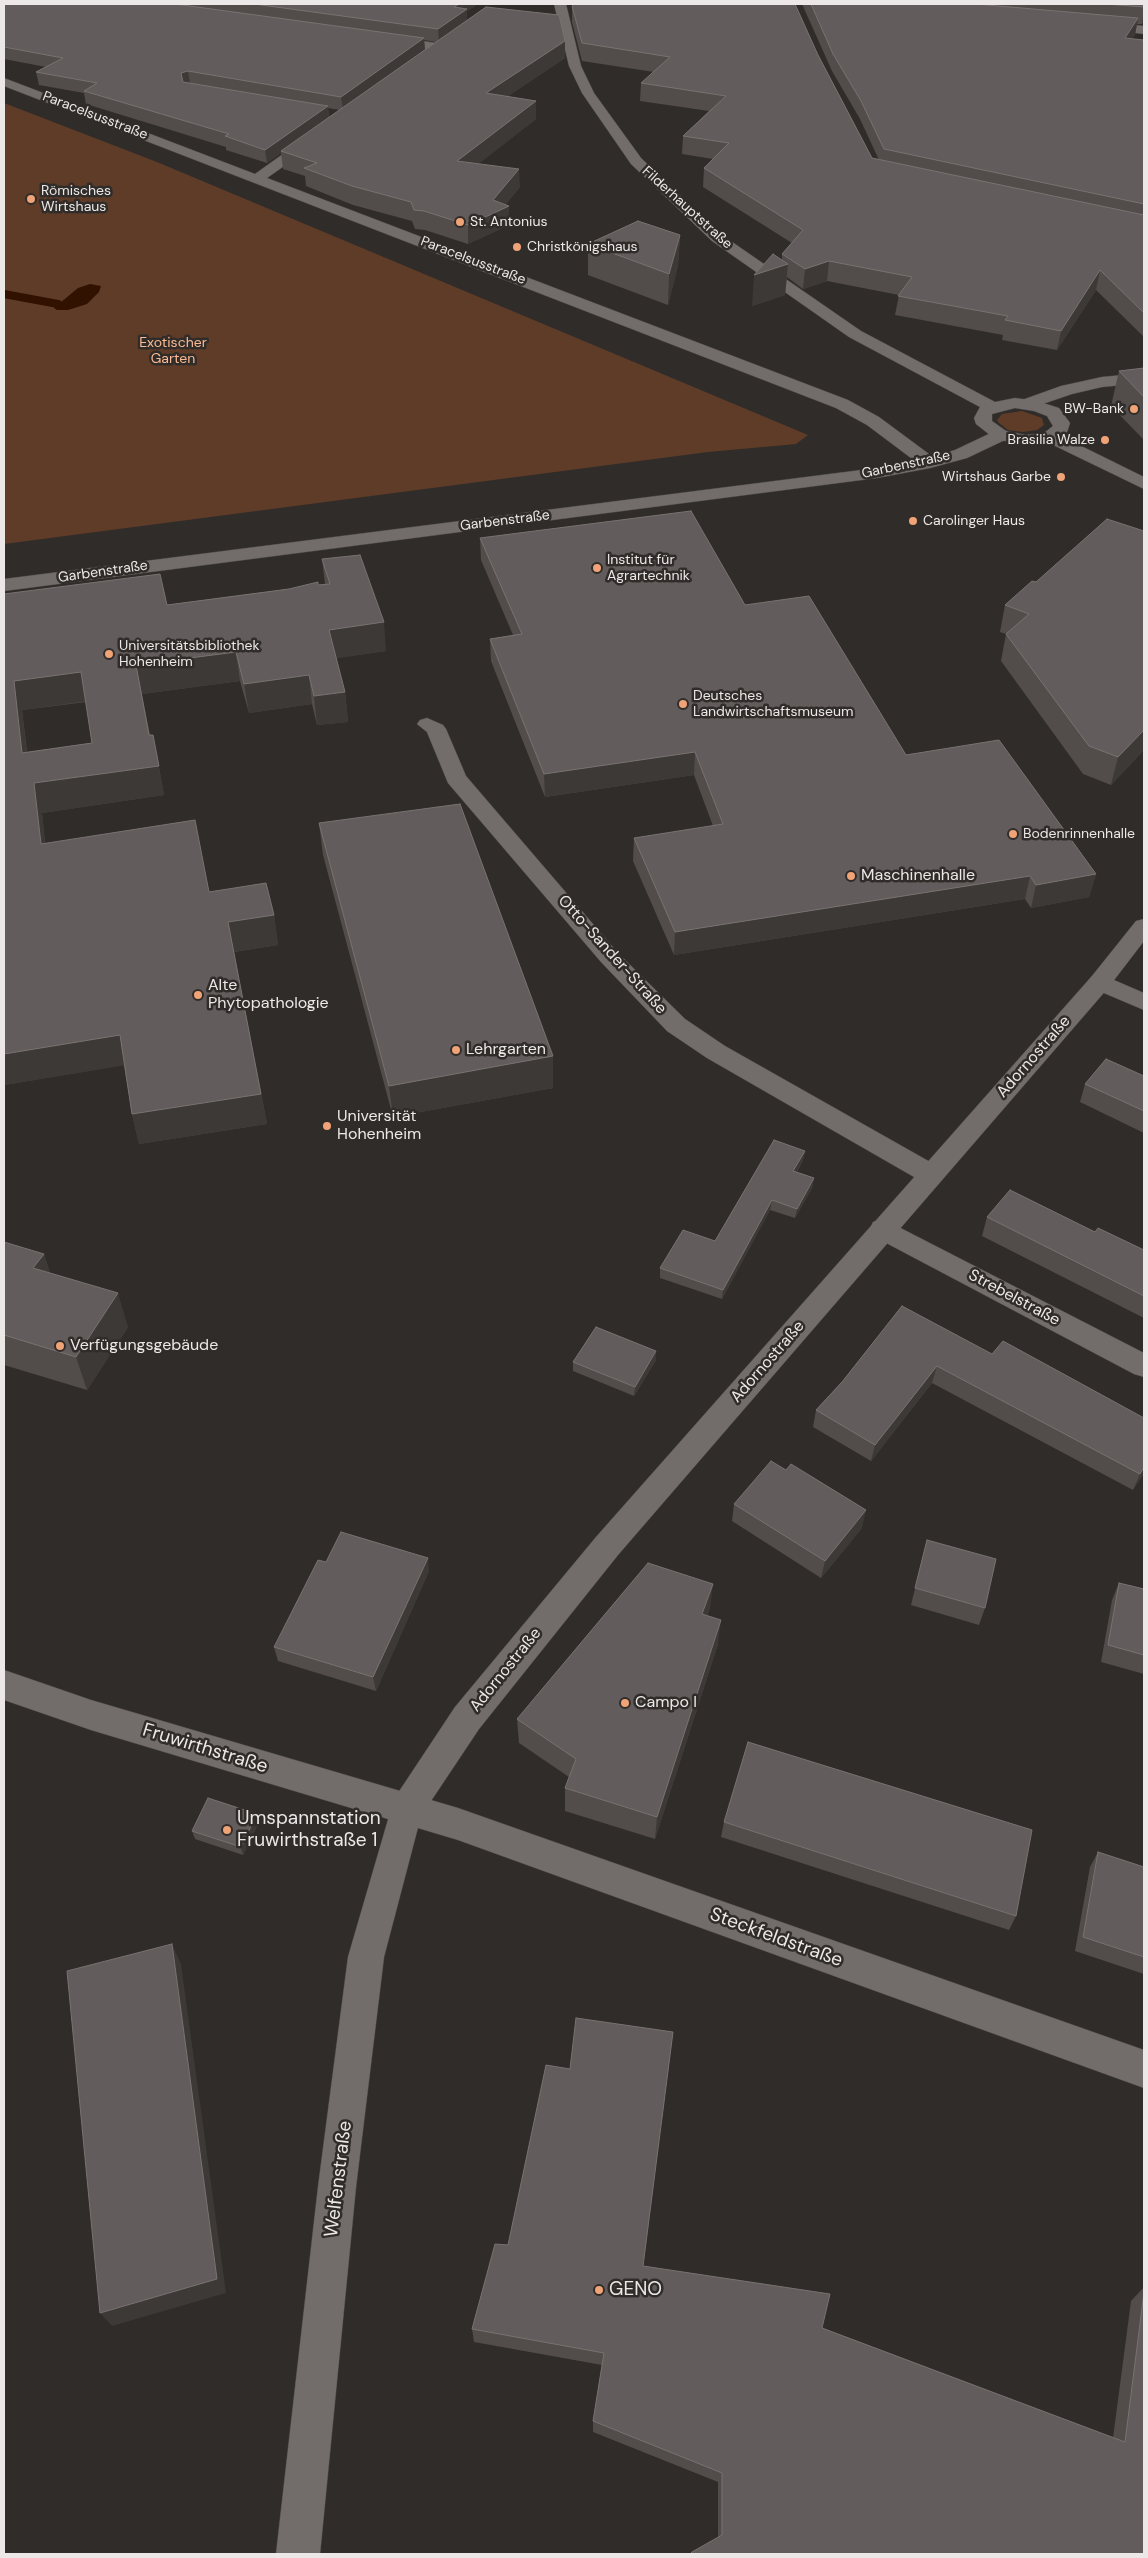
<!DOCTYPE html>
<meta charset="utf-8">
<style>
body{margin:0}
#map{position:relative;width:1148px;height:2558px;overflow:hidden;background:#302c2a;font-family:"DM Sans",sans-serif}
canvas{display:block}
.frame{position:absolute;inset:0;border:5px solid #ebe8e7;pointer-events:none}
</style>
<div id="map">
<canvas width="1148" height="2558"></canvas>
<div class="frame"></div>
</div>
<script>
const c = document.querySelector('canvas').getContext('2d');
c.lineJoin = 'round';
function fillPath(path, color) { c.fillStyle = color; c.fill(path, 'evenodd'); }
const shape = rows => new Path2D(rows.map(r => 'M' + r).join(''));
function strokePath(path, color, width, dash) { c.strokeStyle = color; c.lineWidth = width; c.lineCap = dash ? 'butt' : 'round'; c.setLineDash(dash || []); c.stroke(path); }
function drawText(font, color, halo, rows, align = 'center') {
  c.font = font + ' "DM Sans",sans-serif'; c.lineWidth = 5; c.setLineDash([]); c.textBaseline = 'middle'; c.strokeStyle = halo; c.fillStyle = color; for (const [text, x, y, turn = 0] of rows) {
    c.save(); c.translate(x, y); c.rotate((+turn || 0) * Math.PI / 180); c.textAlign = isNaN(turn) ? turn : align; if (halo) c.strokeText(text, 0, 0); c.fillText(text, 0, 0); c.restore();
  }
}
fillPath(shape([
 [4,103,157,162,808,435,796,444,708,452,4,544],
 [1022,411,1042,418,1044,425,1037,430,1023,432,1008,430,999,423,997,420,1002,414]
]), '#5f3c27');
fillPath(shape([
 [90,284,101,286,99,292,87,304,68,310,57,310,54,308,78,288]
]), '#311100');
strokePath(shape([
 [4,294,58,304]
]), '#311100', 8);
const street = shape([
 [1098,21,1144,26,1144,34,1094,28,1094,22,1098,21],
 [388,36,443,44,449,48,443,52,384,43,384,37,388,36],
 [4,78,255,174,308,136,318,136,320,139,318,142,267,178,848,400,879,417,933,457,955,450,995,431,1001,430,1007,431,1010,435,1007,439,967,458,930,468,877,478,4,591,4,579,877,468,915,461,867,425,836,408,4,86,4,78],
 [1144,373,1144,383,1102,387,1072,394,1028,409,1020,404,1022,400,1061,386,1102,377,1144,373],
 [427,718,443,725,446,729,466,776,617,952,685,1019,725,1046,939,1167,943,1174,939,1181,930,1184,921,1181,707,1058,667,1031,601,962,448,783,427,732,417,724,420,720,427,718],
 [1100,974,1144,993,1144,1010,1092,988,1088,982,1092,976,1100,974],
 [883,1219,1144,1353,1144,1377,1134,1374,873,1236,870,1229,873,1222,883,1219],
 [4,1670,91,1700,458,1808,1144,2050,1144,2088,458,1840,91,1730,4,1700,4,1670]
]);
const secondary = shape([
 [554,4,566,4,581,66,594,93,641,158,722,235,861,331,995,402,1015,398,1037,401,1059,408,1070,423,1067,432,1061,436,1144,477,1144,489,1047,442,1026,445,995,439,976,424,974,418,980,407,849,337,712,241,631,164,582,93,569,66,554,4],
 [1015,408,1034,411,1047,416,1053,426,1044,433,1026,435,1006,431,992,421,992,414,1015,408],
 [1144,919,1144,941,1108,988,618,1555,479,1729,421,1816,384,1957,356,2187,320,2554,276,2554,318,2187,348,1957,394,1799,455,1707,596,1537,1092,976,1136,921,1144,919]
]);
strokePath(street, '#4b4846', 1);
strokePath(secondary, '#4b4846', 1);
fillPath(street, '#726d6b');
fillPath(secondary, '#726d6b');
fillPath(shape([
 [4,4,478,4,467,11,467,20,565,41,565,58,508,96,536,119,478,164,520,187,505,205,509,225,468,244,425,230,415,229,412,221,353,205,306,186,305,176,283,169,281,153,267,163,226,150,226,147,86,104,84,93,39,85,36,72,46,67,4,59],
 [424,40,436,42,425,50],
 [328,108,340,110,329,117],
 [802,4,1144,4,1144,21,1142,24,1137,24,1135,35,1132,39,1144,40,1144,337,1096,290,1057,350,1002,340,1003,335,895,315,899,295,827,281,803,289,787,277,785,295,752,306,782,260,782,254,792,243,703,187,704,168,713,159,682,154,683,136,709,111,640,101,641,83,654,72,582,61,572,22,572,6,818,55,872,158,879,160,860,119,832,71],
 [680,235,678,266,668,305,588,275,588,244],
 [1144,368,1144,439,1143,439,1111,406,1119,371],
 [1144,531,1144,750,1111,785,1083,774,1001,661,1006,634,1000,632,1005,605,1036,582],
 [480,538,745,605,906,755,1096,874,1089,897,1031,908,1025,899,674,955,633,861,634,838,713,826,694,775,545,797,491,661,490,639,513,635,481,560],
 [322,559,386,651,336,658,345,692,348,722,317,725,312,704,249,713,240,681,142,694,150,735,153,735,164,795,42,813,45,844,209,892,274,915,278,945,234,952,267,1124,139,1144,132,1114,124,1065,4,1085,4,594,167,605,325,584],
 [86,702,92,743,27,752,22,710],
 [319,823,553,1088,393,1117,323,855],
 [1144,1076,1144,1133,1080,1102,1085,1084],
 [805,1151,803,1160,797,1172,814,1178,812,1188,795,1218,770,1210,722,1299,660,1278,660,1268,715,1241],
 [987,1217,1095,1232,1144,1250,1144,1318,982,1236],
 [4,1242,44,1254,50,1273,128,1327,87,1390,4,1365],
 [992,1354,1144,1418,1144,1473,1133,1490,932,1383,871,1461,813,1427,816,1410,842,1382],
 [656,1360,634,1396,573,1371,573,1362],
 [734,1504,862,1528,821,1578,732,1521],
 [927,1540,985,1608,979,1625,911,1605],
 [326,1562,429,1571,376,1691,278,1661,274,1647],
 [1119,1583,1144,1589,1144,1674,1101,1662,1112,1600],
 [710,1608,707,1616,718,1644,655,1839,565,1811,565,1788,569,1777,519,1743,517,1719],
 [259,1822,243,1855,195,1839,192,1831],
 [724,1822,1016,1916,1009,1930,721,1837],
 [1098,1852,1144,1867,1144,1974,1075,1951,1090,1867],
 [1144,2287,1144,2554,718,2537,718,2482,593,2432,593,2421,602,2365,474,2342,472,2329,822,2328,1113,2438,1131,2301]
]), '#524d4b');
fillPath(shape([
 [459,4,478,4,467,11,467,21,439,42,438,29,454,7],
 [1144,13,1144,21,1142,24],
 [1138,18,1135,35,1122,55,1125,38],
 [424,38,425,51,343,110,341,97],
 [565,41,565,58,487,110,486,93],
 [188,71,190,84,183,86,181,73],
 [536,101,536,119,458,180,457,161],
 [328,106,329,119,281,151,281,153,267,163,265,150],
 [519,169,520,187,502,209,509,206,509,225,468,244,468,225,493,200],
 [680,235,678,266,668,305,669,274],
 [829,261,827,281,803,289,805,269],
 [788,264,785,295,752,306,754,275],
 [1100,270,1096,290,1057,350,1061,331],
 [384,622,386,651,333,659,329,630],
 [236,652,240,681,142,694,136,665],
 [81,672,88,701,22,710,30,783,22,753,14,681],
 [309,675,312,704,249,713,244,684],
 [345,692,348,722,317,725,314,696],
 [1144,730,1144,750,1111,785,1118,757],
 [153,735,164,795,42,813,49,874,41,844,34,783],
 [695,752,694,775,545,797,544,774],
 [1096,874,1089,897,1031,908,1036,885],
 [1030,876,1025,899,674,955,675,932],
 [274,915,278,945,233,952,228,922],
 [120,1035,127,1065,4,1085,4,1054],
 [553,1056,553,1088,393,1117,389,1086],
 [261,1094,267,1124,139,1144,132,1114],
 [805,1151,803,1160,792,1181,793,1171],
 [814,1178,812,1188,795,1218,797,1209],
 [772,1200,770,1210,722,1299,723,1290],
 [44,1254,55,1288,33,1268],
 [118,1293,128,1327,87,1390,76,1357],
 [656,1351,656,1360,634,1396,635,1387],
 [937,1366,932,1383,871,1461,875,1445],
 [1144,1467,1144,1473,1133,1490,1140,1474],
 [866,1510,862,1528,821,1578,825,1561],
 [428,1558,429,1571,376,1691,373,1677],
 [713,1584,710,1608,700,1638,702,1614],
 [721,1620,718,1644,655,1839,657,1817],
 [257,1814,259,1822,243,1855,241,1847],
 [172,1944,181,1964,226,2293,112,2326,100,2313]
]), '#3d3937');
const building = shape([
 [4,4,175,4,424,38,341,97,188,71,181,73,183,82,328,106,265,150,225,136,229,134,84,91,97,83,36,72,63,58,4,47,4,4],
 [254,4,459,4,454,7,467,9,438,29,254,4],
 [575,4,795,4,818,55,872,158,1144,215,1144,313,1100,270,1061,331,1005,320,1008,316,898,296,912,277,829,261,805,269,782,254,803,230,704,168,729,143,683,136,726,96,641,83,670,57,582,43,572,6,575,4],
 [811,4,975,4,1138,18,1125,38,1144,40,1144,204,884,149,861,101,833,54,811,4],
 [1105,4,1144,4,1144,7,1105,4],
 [486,7,559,15,565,41,486,93,536,101,457,161,519,169,493,200,509,206,468,225,424,211,414,210,411,202,352,186,304,168,317,163,281,151,486,7],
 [638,221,680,235,669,274,588,244,638,221],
 [773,254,788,264,754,275,773,254],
 [1144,368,1144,397,1119,371,1144,368],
 [691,511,745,605,809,596,906,755,999,740,1096,874,1036,885,1030,876,675,932,634,838,723,824,695,752,544,774,490,639,522,634,480,538,691,511],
 [1107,519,1144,531,1144,730,1118,757,1089,746,1006,634,1029,614,1005,605,1032,581,1036,582,1107,519],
 [360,555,384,622,329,630,345,692,314,696,309,675,244,684,236,652,136,665,149,735,153,735,159,766,34,783,41,844,195,820,209,892,266,883,274,915,228,922,261,1094,132,1114,120,1035,4,1054,4,594,160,574,167,605,289,589,318,582,318,585,330,584,322,559,360,555],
 [81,672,92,743,22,753,14,681,81,672],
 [460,804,553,1056,389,1086,319,823,460,804],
 [1106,1059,1144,1076,1144,1111,1085,1084,1106,1059],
 [774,1140,805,1151,793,1171,814,1178,797,1209,772,1200,723,1290,660,1268,683,1230,715,1241,774,1140],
 [1010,1190,1095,1232,1098,1228,1144,1250,1144,1296,987,1217,1010,1190],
 [4,1242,44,1254,33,1268,118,1293,76,1357,4,1335,4,1242],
 [902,1306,992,1354,1003,1341,1144,1418,1144,1467,1140,1474,937,1366,875,1445,816,1410,842,1382,902,1306],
 [596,1327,656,1351,635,1387,573,1362,596,1327],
 [771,1461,786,1470,791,1464,866,1510,825,1561,734,1504,771,1461],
 [341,1532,428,1558,373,1677,274,1647,318,1560,326,1562,341,1532],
 [927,1540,996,1559,985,1608,915,1588,927,1540],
 [648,1563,713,1584,702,1614,721,1620,657,1817,565,1788,576,1759,517,1719,648,1563],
 [1119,1583,1144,1589,1144,1655,1108,1645,1119,1583],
 [748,1742,1032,1830,1016,1916,724,1822,748,1742],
 [208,1798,257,1814,241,1847,192,1831,208,1798],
 [1098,1852,1144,1867,1144,1957,1083,1937,1098,1852],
 [172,1944,217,2279,100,2313,67,1971,172,1944],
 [576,2018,673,2032,643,2266,830,2294,822,2328,1125,2442,1144,2292,1144,2554,690,2554,692,2552,722,2535,722,2473,593,2421,604,2353,472,2329,495,2244,508,2245,546,2065,570,2069,576,2018]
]);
fillPath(building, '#625d5c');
strokePath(building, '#787371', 1);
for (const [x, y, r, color] of [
 [31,199,5,"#efa376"],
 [460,222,5,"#efa376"],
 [517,247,5,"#efa376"],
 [1134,409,5,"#efa376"],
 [1105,440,5,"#efa376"],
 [1061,477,5,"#efa376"],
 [913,521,5,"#efa376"],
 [597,568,5,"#efa376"],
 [109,654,5,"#efa376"],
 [683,704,5,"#efa376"],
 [1013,834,5,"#efa376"],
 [851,876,5,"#efa376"],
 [198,995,5,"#efa376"],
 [456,1050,5,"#efa376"],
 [327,1126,5,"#efa376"],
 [60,1346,5,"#efa376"],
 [625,1703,5,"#efa376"],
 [227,1830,5,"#efa376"],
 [599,2290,5,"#efa376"]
]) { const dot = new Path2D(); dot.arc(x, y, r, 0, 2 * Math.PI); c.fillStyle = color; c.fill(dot); strokePath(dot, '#302c2a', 2); }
drawText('14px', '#ebe8e7', '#302c2a', [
 ["Paracelsusstraße",95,116,21],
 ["Filderhauptstraße",687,208,42],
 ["Paracelsusstraße",473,261,21],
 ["Garbenstraße",906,465,-12],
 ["Garbenstraße",505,521,-7],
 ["Garbenstraße",103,572,-8]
]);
drawText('14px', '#ebe8e7', '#302c2a', [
 ["Römisches",41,191],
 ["Wirtshaus",41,207],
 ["St. Antonius",470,222],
 ["Christkönigshaus",527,247],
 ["BW-Bank",1124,409,"right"],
 ["Brasilia Walze",1095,440,"right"],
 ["Wirtshaus Garbe",1051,477,"right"],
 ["Carolinger Haus",923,521],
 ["Institut für",607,560],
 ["Agrartechnik",607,576],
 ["Universitätsbibliothek",119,646],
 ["Hohenheim",119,662],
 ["Deutsches",693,696],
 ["Landwirtschaftsmuseum",693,712],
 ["Bodenrinnenhalle",1023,834]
], 'left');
drawText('14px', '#fbba93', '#302c2a', [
 ["Exotischer",173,343],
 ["Garten",173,359]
]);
drawText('16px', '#ebe8e7', '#302c2a', [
 ["Maschinenhalle",861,876],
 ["Alte",208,986],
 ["Phytopathologie",208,1004],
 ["Lehrgarten",466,1050],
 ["Universität",337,1117],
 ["Hohenheim",337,1135],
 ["Verfügungsgebäude",70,1346],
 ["Campo I",635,1703]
], 'left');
drawText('16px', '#ebe8e7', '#302c2a', [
 ["Otto-Sander-Straße",612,955,48],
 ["Adornostraße",1034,1057,-49],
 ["Strebelstraße",1014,1298,28],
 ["Adornostraße",768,1362,-49],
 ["Adornostraße",506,1670,-51]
]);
drawText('19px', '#ebe8e7', '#302c2a', [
 ["Fruwirthstraße",205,1749,17],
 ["Steckfeldstraße",776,1938,20],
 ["Welfenstraße",339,2179,-83]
]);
drawText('19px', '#ebe8e7', '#302c2a', [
 ["Umspannstation",237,1819],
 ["Fruwirthstraße 1",237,1841],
 ["GENO",609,2290]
], 'left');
</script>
